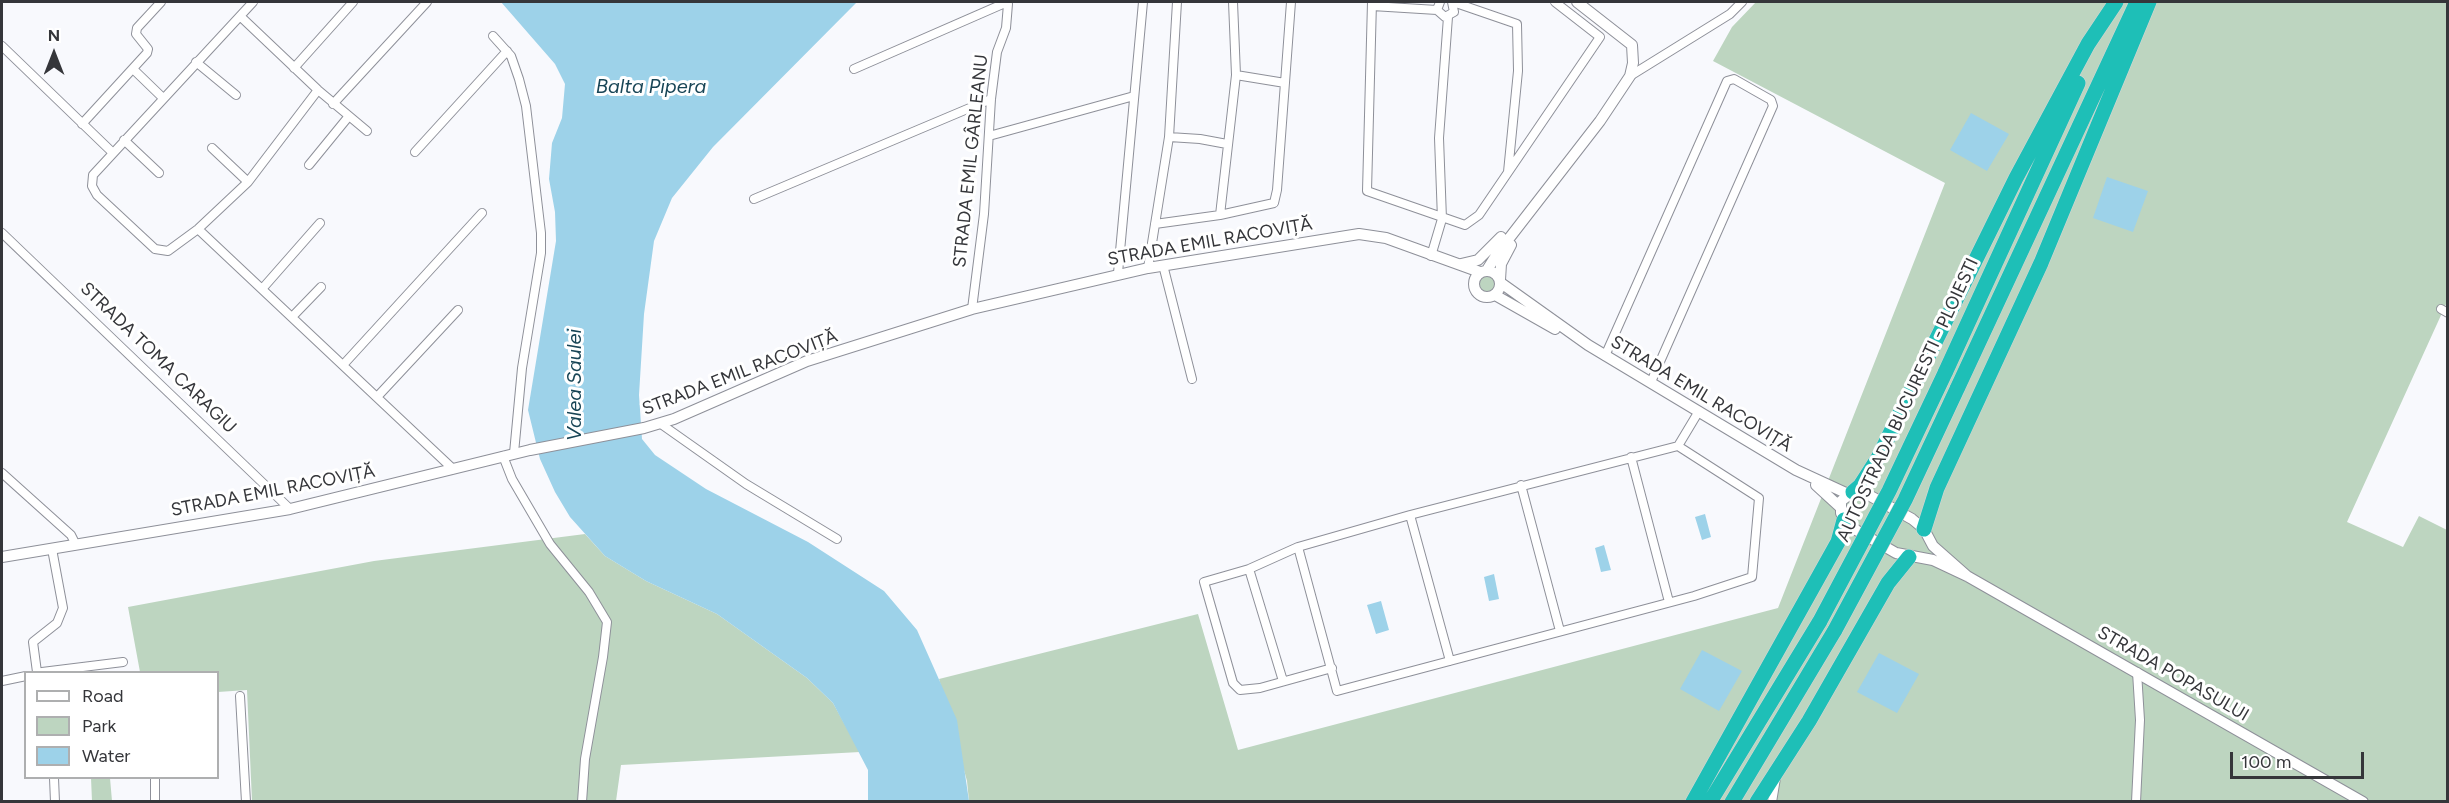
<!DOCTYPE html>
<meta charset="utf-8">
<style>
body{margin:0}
#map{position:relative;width:2449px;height:803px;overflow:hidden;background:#f8f9fd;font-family:Figtree,sans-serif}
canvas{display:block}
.frame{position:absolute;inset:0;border:3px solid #35363a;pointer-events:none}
.legend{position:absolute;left:24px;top:671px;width:195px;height:108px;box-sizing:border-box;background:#fff;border:2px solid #aeafb0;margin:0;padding:8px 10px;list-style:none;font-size:18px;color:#35363a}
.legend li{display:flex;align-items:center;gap:12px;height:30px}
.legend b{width:30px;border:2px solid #aeafb0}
.north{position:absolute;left:24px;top:24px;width:60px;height:60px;-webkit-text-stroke:4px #fff;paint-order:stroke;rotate:0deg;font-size:16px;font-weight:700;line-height:24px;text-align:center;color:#35363a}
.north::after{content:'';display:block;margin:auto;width:21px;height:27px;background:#35363a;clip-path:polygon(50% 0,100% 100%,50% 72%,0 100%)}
.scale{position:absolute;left:2230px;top:752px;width:134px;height:27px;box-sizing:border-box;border:3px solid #35363a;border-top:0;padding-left:8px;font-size:18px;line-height:21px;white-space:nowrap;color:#35363a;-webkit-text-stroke:4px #fff;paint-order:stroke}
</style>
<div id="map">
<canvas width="2449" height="803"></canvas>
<div class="frame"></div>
<ul class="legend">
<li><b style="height:8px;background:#fff"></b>Road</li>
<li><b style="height:16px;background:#bdd5c0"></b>Park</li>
<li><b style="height:16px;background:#9dd2e9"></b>Water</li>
</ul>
<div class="north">N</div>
<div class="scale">100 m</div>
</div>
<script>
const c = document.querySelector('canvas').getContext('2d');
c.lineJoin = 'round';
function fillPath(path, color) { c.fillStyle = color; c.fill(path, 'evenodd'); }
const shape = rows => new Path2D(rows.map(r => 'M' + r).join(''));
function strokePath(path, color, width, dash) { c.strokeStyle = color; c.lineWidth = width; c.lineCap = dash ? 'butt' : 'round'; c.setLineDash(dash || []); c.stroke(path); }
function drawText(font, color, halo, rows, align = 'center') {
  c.font = font + ' Figtree,sans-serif'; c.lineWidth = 6; c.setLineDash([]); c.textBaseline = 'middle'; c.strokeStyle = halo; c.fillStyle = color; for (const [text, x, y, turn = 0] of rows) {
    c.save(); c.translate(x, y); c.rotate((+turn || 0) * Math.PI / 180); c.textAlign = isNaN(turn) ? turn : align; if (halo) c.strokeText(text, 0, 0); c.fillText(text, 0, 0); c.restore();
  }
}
fillPath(shape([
 [1756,2,2447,2,2447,302,2347,522,2403,547,2419,516,2447,530,2447,801,969,801,967,781,939,679,1198,614,1238,750,1778,608,1945,183,1713,61,1732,27],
 '1478 284a9 9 0 1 1 18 0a9 9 0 1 1-18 0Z',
 [585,534,605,556,646,581,717,614,807,678,833,703,860,752,621,765,616,801,252,801,247,690,218,692,218,672,140,672,128,607,374,561],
 [91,778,110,778,112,801,92,801]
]), '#bdd5c0');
fillPath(shape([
 [501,2,857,2,713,147,672,198,654,241,644,314,639,395,642,439,655,455,706,489,808,542,884,591,917,630,957,720,969,801,868,801,868,770,833,703,807,678,717,614,646,581,605,556,570,517,555,492,540,459,528,410,556,241,555,212,549,179,552,143,562,118,565,84,555,64],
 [1971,113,2009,134,1987,171,1950,150],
 [2107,177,2148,191,2133,232,2093,218],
 [1705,514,1711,537,1702,540,1695,517],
 [1604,545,1611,570,1601,572,1595,548],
 [1494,574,1499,599,1489,601,1484,577],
 [1381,601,1389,630,1376,634,1367,605],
 [1702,650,1742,671,1719,711,1680,689],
 [1879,653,1919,674,1897,713,1857,692]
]), '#9dd2e9');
const minor = shape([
 [253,2,93,175,92,186,97,195,155,249,168,251,198,229,248,182,318,90],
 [1372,2,1367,191,1465,225,1479,215,1600,37,1555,2],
 [1440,2,1437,10,1445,17,1454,12,1452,2],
 [1453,2,1517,24,1518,71,1508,172],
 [1372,6,1437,10],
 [240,16,318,90,367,131],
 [493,36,511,56,519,79,526,106,541,233,541,253,522,368,514,453],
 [2,46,113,153],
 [196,62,236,95],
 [294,68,353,2],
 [133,69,163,98],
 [854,69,1005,3,1008,4,1006,28,997,52,991,99,984,214,972,309],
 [1236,75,1285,83],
 [1630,76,1730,14,1742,2],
 [333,104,427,2],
 [82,124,147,53,148,49,136,34,137,28,161,2],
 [989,136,1134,96],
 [1169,137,1200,139,1227,144],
 [124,140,159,173],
 [212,148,248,182],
 [415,152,507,51],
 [309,165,349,116],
 [754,199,991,99],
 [1220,215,1236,75,1233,2],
 [1155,224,1220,215,1274,203,1277,190,1291,2],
 [198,229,453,469],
 [2,233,290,509],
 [1431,256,1442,219,1439,138,1448,17],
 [1163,265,1192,379],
 [1148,268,1169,137,1177,2],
 [1118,273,1143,2],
 [262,289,320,223],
 [2441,309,2448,313],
 [292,317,321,287],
 [1605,356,1723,90,1727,81,1734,79,1771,100,1773,106,1651,382],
 [343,365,482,213],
 [377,397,458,310],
 [661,424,746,484,837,539],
 [503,456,512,479,550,544,589,592,607,622,603,657,585,759,582,802],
 [1631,457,1669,602],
 [2,473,71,535,76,545],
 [1521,485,1560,631],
 [1410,515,1450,661],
 [1298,547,1337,691,1694,596,1752,577,1759,498,1678,446],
 [1249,569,1283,681],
 [1332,668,1260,688,1240,690,1233,683,1204,582,1249,569,1298,547,1410,515,1678,446,1699,411],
 [37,672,33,642,57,623,63,608,52,549],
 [42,672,123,662],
 [2,681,26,676],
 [240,696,246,802],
 [54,778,55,802],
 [155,778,155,802],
 [1772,802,1776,778],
 [2136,802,2140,720,2137,672]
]);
const tertiary = shape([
 [1461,264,1478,260,1501,237],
 [1487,270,1497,254,1600,121,1630,76,1633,63,1632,45,1577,2],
 '1474 284a13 13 0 1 1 26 0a13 13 0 1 1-26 0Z',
 [1500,280,1501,264,1511,245],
 [1501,283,1588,345,1796,470,1848,494],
 [1495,295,1555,329],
 [1816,485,1840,507],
 [2,557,290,509,530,450,644,428,674,419,807,361,972,309,1148,268,1359,234,1386,238,1480,272],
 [1967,576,1933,546,1924,529,1912,519,1865,493,1853,492,1841,501,1841,513,1844,520,1856,530,1896,553,1933,560,1967,576,2363,802]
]);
const motorway = shape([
 [1945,373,2078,83],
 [1957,389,2137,2],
 [1853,492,1860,486,1878,458,2016,178,2088,44,2116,2],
 [1924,529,1937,488,2041,263,2149,2],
 [1693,802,1838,542,1844,520],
 [1710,802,1820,621],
 [1732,802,1835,630],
 [1757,802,1809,721,1888,583,1909,557]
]);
strokePath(minor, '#8e9099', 10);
strokePath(tertiary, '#8e9099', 12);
strokePath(motorway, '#d7d7d8', 16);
strokePath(minor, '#fff', 8);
strokePath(tertiary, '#fff', 10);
strokePath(motorway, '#1ebfb7', 15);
const motorwayBridge = shape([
 [1820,621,1889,491,1945,373],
 [1835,630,1905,500,1957,389]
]);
strokePath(motorwayBridge, '#d7d7d8', 16, []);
strokePath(motorwayBridge, '#1ebfb7', 15);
drawText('18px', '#35363a', '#fff', [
 ["STRADA EMIL GÂRLEANU",971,161,-84],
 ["STRADA EMIL RACOVIȚĂ",1210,242,-10],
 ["STRADA TOMA CARAGIU",158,358,44],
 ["STRADA EMIL RACOVIȚĂ",740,373,-21],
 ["STRADA EMIL RACOVIȚĂ",1701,394,31],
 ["AUTOSTRADA BUCURESTI - PLOIESTI",1908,400,-65],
 ["STRADA EMIL RACOVIȚĂ",273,491,-11],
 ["STRADA POPASULUI",2173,674,30]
]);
drawText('italic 20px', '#184556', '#fff', [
 ["Balta Pipera",651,87],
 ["Valea Saulei",575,385,-90]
]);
</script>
